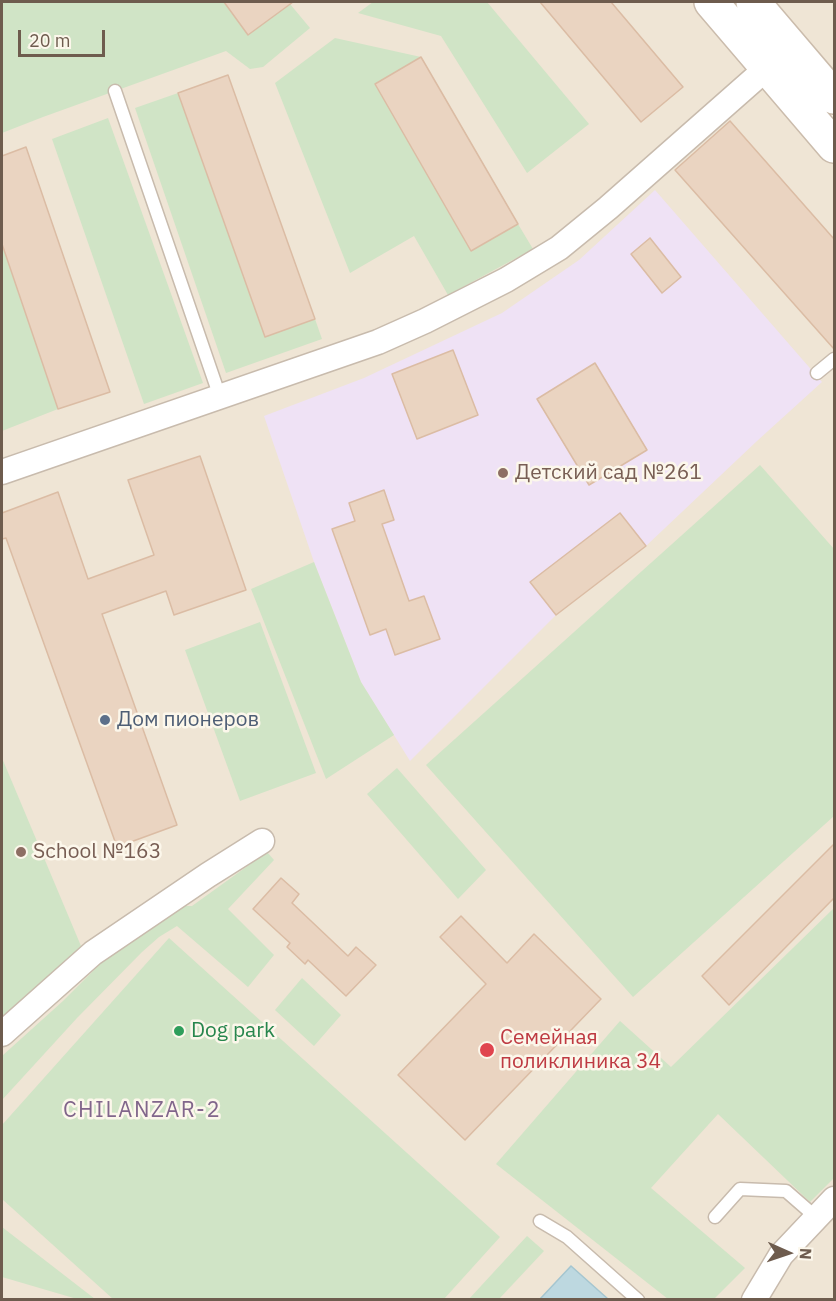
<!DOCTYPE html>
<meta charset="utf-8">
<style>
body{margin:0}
#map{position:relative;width:836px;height:1301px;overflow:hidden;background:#f9f3e6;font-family:"IBM Plex Sans",sans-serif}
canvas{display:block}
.frame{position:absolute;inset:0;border:3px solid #6e5c4e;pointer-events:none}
.north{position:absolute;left:758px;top:1223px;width:60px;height:60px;-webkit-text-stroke:4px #fcf7eb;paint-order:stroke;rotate:93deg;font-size:16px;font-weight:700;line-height:24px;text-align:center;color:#6e5c4e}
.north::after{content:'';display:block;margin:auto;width:21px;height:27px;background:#6e5c4e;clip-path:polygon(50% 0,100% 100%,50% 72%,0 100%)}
.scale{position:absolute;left:18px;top:30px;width:87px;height:27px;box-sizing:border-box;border:3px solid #6e5c4e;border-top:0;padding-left:8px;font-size:18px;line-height:21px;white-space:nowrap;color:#6e5c4e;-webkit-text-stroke:4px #fcf7eb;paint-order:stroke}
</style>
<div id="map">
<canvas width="836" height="1301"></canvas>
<div class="frame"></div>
<div class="north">N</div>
<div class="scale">20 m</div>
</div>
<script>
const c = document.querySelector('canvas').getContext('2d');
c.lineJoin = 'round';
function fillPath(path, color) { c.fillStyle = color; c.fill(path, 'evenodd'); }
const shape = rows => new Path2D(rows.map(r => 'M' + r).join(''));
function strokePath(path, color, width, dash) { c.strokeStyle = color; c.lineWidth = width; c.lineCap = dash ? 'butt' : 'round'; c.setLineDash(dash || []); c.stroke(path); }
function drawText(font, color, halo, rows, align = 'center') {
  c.font = font + ' "IBM Plex Sans",sans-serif'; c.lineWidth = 5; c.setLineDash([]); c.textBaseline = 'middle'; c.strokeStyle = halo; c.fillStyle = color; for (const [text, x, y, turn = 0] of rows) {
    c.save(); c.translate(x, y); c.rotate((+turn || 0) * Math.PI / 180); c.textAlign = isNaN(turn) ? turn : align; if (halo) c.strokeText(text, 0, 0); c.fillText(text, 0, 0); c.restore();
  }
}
fillPath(shape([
 [2,2,711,2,834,146,834,1299,2,1300],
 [753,2,834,2,834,97]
]), '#efe5d5');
fillPath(shape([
 [655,190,822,382,757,441,646,546,530,582,556,615,410,761,361,682,314,562,264,416,364,378,502,313,579,260]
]), '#efe2f5');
fillPath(shape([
 [2,2,224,2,248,34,290,4,310,28,263,67,250,69,226,51,43,117,2,133],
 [373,2,487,2,589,124,527,173,441,36,358,13],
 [335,38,421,57,375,84,471,250,518,224,533,249,448,295,414,236,350,273,275,83],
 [178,93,265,337,315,319,322,339,226,373,135,108],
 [108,118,203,383,144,404,52,139],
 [2,244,58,409,2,431],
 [760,465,834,549,834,816,633,997,426,765],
 [314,562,361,682,394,735,326,779,251,589],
 [260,622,316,773,240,801,185,650],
 [2,758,81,946,2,1020],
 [397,768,486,870,458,899,367,794],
 [267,852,274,860,228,909,274,955,248,987,177,926,159,937,142,952,77,1018,2,1100,2,1056,63,1001,101,963,185,906,192,906],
 [834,908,834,1178,810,1202,718,1114,651,1188,745,1268,714,1299,668,1299,496,1164,620,1021,671,1067],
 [169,938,500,1237,444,1299,113,1299,2,1199,2,1125],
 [302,978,341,1015,314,1046,275,1010],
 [2,1227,95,1299,77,1299,2,1277],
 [527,1236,544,1251,499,1299,469,1299]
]), '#d0e4c6');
const water = shape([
 [571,1266,608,1299,540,1299,571,1266]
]);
fillPath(water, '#bdd8e0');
strokePath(water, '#a5c6d0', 1.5);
const building = shape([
 [224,2,293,2,248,35,224,2],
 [540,2,611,2,683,87,641,122,540,2],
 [421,57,518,224,471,251,375,84,421,57],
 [228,75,315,319,265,337,178,93,228,75],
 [730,121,834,239,834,349,675,170,730,121],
 [26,147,110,392,58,409,2,244,2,156,26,147],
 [650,238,681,277,662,293,631,254,650,238],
 [453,350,478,415,417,439,392,374,453,350],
 [595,363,647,450,589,485,537,399,595,363],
 [200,456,246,590,174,615,166,591,102,614,177,825,117,847,6,538,2,539,2,513,58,492,88,579,154,555,128,480,200,456],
 [384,490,394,520,382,524,409,601,424,596,440,639,395,655,386,629,370,635,332,529,355,521,349,503,384,490],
 [620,513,646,546,556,615,530,582,620,513],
 [834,844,834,898,729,1005,702,976,834,844],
 [281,878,299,894,292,903,348,956,356,947,376,965,346,996,308,960,305,964,287,947,290,943,253,909,281,878],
 [461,916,507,963,534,934,601,999,465,1140,398,1075,486,984,440,937,461,916]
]);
fillPath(building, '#ead4c1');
strokePath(building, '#dbbca4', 1.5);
const service = shape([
 [115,91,220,397],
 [817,373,834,359],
 [715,1217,740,1189,786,1191,817,1218],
 [540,1221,567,1237,638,1300]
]);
const minor = shape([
 [2,472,378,342,425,321,506,280,559,248,608,208,768,67],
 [2,1034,93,953,208,875,262,841],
 [754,1300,781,1255,834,1199]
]);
const secondary = shape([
 [711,2,834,146],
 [753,2,834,97]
]);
strokePath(service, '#c8bbad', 15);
strokePath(minor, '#c8bbad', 27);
strokePath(secondary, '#cbbcac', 36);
strokePath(service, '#fff', 12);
strokePath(minor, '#fff', 24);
strokePath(secondary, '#fff', 33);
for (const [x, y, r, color] of [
 [503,473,6,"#8d6e63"],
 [105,720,6,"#5c6f8a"],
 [21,852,6,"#8d6e63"],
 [179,1031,6,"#2e9e5b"],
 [487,1050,8,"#e0444e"]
]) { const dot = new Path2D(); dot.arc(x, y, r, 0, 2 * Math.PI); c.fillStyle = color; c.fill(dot); strokePath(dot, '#fcf7eb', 2); }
drawText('21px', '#785e54', '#fcf7eb', [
 ["Детский сад №261",515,473],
 ["School №163",33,852]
], 'left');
drawText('21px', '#4e5e75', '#fcf7eb', [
 ["Дом пионеров",117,720]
], 'left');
drawText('21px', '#27864d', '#fcf7eb', [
 ["Dog park",191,1031]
], 'left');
drawText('21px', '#be3a42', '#fcf7eb', [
 ["Семейная",500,1038],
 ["поликлиника 34",500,1062]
], 'left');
c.letterSpacing = '1.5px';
drawText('22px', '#81668b', '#fcf7eb', [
 ["CHILANZAR-2",142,1111]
]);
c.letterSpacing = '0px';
</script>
